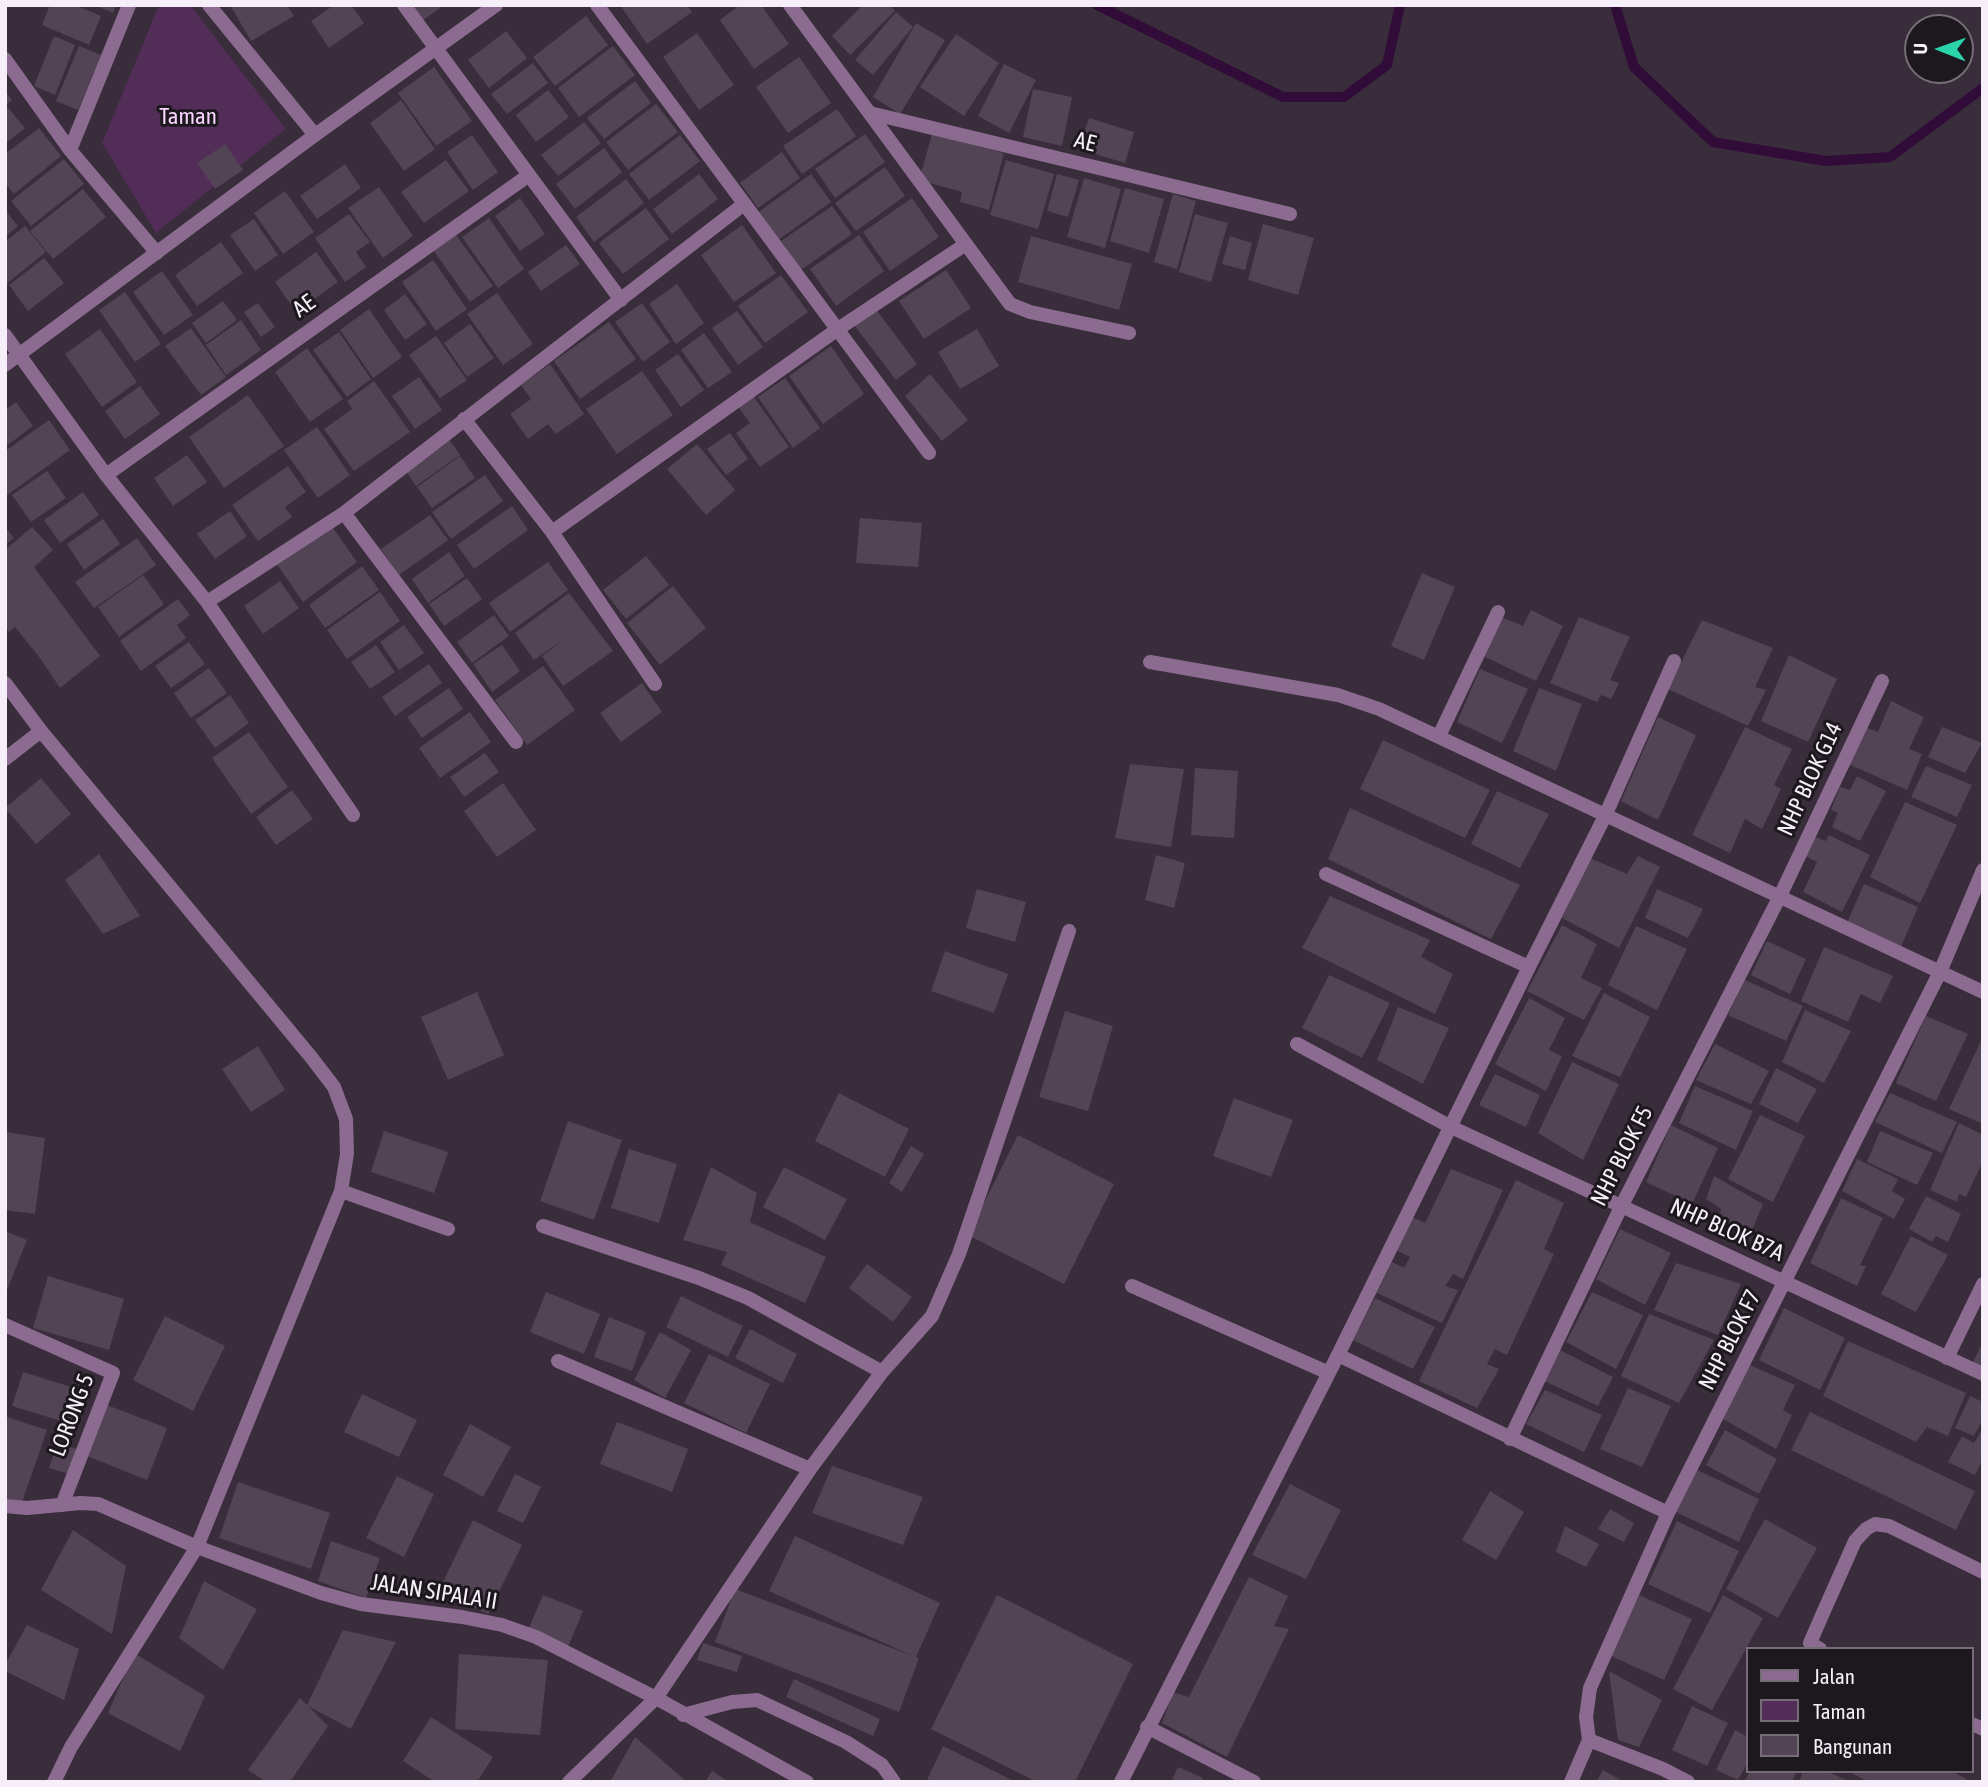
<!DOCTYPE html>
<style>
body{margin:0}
#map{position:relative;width:1988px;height:1787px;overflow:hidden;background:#392c3b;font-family:"Asap Condensed",sans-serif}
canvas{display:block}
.frame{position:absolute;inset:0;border:7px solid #f6eef8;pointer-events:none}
.legend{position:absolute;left:1746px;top:1647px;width:228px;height:126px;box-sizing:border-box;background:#1d171e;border:2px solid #746d75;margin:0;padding:9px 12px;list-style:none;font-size:21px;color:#f6eef8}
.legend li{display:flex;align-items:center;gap:14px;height:35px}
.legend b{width:35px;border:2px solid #746d75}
.north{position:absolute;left:1904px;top:14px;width:70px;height:70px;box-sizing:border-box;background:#1d171e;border:2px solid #746d75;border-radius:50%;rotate:271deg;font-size:19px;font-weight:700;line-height:28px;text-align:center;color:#f6eef8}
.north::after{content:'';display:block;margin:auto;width:24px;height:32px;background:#2ad5ac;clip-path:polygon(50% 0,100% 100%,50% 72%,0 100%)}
</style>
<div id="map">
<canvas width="1988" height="1787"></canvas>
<div class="frame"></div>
<ul class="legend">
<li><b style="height:9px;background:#8b6b90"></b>Jalan</li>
<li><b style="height:19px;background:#512d57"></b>Taman</li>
<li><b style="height:19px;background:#524455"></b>Bangunan</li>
</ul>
<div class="north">U</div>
</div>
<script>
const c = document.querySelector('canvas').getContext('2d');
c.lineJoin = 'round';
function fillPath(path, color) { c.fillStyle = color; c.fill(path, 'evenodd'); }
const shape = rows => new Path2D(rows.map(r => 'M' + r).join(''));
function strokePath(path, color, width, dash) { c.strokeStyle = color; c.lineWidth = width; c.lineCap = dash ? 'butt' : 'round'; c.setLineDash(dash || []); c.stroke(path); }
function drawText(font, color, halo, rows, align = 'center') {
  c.font = font + ' "Asap Condensed",sans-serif'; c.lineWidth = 6; c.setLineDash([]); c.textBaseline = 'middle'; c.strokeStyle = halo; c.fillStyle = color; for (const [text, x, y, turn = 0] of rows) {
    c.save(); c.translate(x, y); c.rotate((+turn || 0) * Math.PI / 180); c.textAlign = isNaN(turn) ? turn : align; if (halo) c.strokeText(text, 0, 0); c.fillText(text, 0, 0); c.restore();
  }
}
fillPath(shape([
 [159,5,190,5,286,129,156,233,102,143]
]), '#512d57');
strokePath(shape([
 [1097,5,1283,97,1344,97,1387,65,1400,5],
 [1615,5,1634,67,1713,142,1826,161,1890,157,1983,88]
]), '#310c38', 10);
fillPath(shape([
 [50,5,75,5,101,16,89,45,42,25],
 [95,5,116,5,113,13],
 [230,5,287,5,294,16,251,41],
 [334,5,351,5,364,23,329,48,311,21],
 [405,5,444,5,418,24],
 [620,5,687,5,692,12,647,44],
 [740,5,761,5,789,44,754,69,720,20],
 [863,5,890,5,895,11,850,55,832,36],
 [896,12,913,27,873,75,855,60],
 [586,16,608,45,555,86,533,57],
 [916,23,945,40,900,114,873,97],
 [506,31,527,58,489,88,468,60],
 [697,33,734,85,699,110,663,57],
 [956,34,999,63,964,116,920,87],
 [54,36,75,45,55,95,34,86],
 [79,46,101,55,78,110,56,101],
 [613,46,635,75,579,117,558,88],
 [799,57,831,103,788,133,756,87],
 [533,63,548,83,507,114,491,94],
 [1004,64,1036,80,1009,133,978,116],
 [434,67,472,121,436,146,398,93],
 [635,81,651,103,604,139,587,118],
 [1033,89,1072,97,1062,146,1023,137],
 [548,90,569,117,536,142,516,115],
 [5,91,12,100,6,105,25,128,5,144],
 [401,100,435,149,404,171,370,123],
 [656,104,678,132,628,170,606,142],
 [837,109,856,136,802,174,783,146],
 [1089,118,1134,132,1125,163,1079,149],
 [584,122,601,143,558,176,541,155],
 [39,128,61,156,14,194,5,183,5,154],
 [865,134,885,162,835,198,815,169],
 [932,134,1004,153,989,210,960,202,962,192,919,180],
 [472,135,498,172,473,190,447,152],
 [680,135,700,161,649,200,629,174],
 [225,144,243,170,215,189,197,163],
 [604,148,622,172,575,209,556,184],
 [782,152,800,178,758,208,740,183],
 [64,159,84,184,31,226,11,201],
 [446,160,469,191,424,223,401,192],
 [1006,160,1054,174,1038,229,990,215],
 [345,164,361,188,317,219,300,196],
 [885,167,905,196,856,231,835,203],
 [699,174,718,199,672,234,653,209],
 [811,174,831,202,777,241,757,213],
 [1057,174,1079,180,1068,217,1047,211],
 [1084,178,1121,189,1105,248,1067,237],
 [626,179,644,203,594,242,576,217],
 [379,187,413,236,383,258,348,208],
 [1125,188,1164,199,1149,253,1110,241],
 [83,189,106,217,53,259,30,231],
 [285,191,314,232,283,254,254,213],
 [1173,194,1196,201,1177,269,1154,262],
 [520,198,545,234,520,251,495,216],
 [912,198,939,237,890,271,863,232],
 [832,206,852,234,801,270,781,241],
 [646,208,669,239,623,274,599,243],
 [5,210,18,226,5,237],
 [349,214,370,242,356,252,366,267,345,282,315,238],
 [1195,214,1228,223,1211,282,1179,272],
 [489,218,524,269,498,288,462,237],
 [254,219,278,255,255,271,230,235],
 [1263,224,1314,238,1298,295,1248,280],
 [742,225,776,273,734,302,701,255],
 [25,226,46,252,5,285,5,242],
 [456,235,493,286,470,302,434,251],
 [859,235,884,271,836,306,810,269],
 [1031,236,1132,264,1119,310,1018,282],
 [1230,236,1252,243,1245,270,1222,264],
 [221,242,243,273,197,306,175,275],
 [566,245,580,264,541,291,528,272],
 [316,252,338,282,296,312,275,282],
 [44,258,64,283,28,311,9,285],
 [433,260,467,309,436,331,402,282],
 [946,270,971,308,924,339,899,301],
 [162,271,193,315,164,335,133,292],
 [781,275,808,312,765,343,738,306],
 [677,284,704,323,676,344,649,304],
 [125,292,161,344,135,362,99,310],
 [497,293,533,344,503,365,467,314],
 [405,294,427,324,405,340,384,310],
 [223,301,237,320,206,343,192,323],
 [258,303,275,327,261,337,244,312],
 [642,303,670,342,643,362,615,322],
 [875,308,917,364,896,380,854,325],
 [369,309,402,357,373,378,340,330],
 [737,311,763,347,738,365,712,328],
 [241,320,261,350,226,375,206,345],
 [609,322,636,359,580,399,554,361],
 [470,324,494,358,467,377,444,343],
 [191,328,226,377,201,395,165,346],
 [100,329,137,382,102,407,65,354],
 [977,329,999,366,960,389,938,352],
 [339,332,371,379,347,397,313,350],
 [704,333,732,372,708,388,681,350],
 [436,336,467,380,440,398,409,355],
 [831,346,864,394,823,424,789,376],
 [307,348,343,399,310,422,275,372],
 [678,354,704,390,681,407,655,370],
 [550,364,584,414,556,434,548,424,528,439,510,414,531,399,521,385],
 [642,371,673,415,617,454,586,409],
 [930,374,968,420,942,441,905,396],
 [419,377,442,410,415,429,392,396],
 [785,378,820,428,793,448,758,397],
 [374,381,410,432,354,471,324,429,352,409,347,401],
 [140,386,160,414,125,439,105,411],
 [752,394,789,447,760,467,736,433,750,423,737,405],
 [248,395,284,446,224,488,189,437],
 [16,402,33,426,5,447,5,410],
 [49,420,70,450,7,495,5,492,5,451],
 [317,427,350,475,318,498,284,450],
 [730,433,748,459,726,475,707,449],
 [448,438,460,455,416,486,405,469],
 [697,444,735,490,706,515,667,469],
 [187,455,207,482,173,506,154,478],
 [460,456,475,478,432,508,417,487],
 [288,466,306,492,285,507,292,517,258,541,232,505],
 [47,471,66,498,31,522,12,495],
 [485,475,503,501,451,539,432,512],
 [83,492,99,515,60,543,44,520],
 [512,506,528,530,474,569,457,545],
 [230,511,247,536,215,559,197,534],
 [430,515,448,540,399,575,381,549],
 [860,518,922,523,918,567,856,563],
 [103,519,120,544,84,570,67,544],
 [331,525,357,562,303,602,276,563],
 [5,527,14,538,5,545],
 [32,527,53,550,34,567,100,656,60,688,40,658,15,627,9,632,5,627,5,550],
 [137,538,156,565,94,608,75,582],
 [449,552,465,576,428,603,412,579],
 [646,556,669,585,626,619,603,590],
 [548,562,568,590,510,632,489,603],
 [362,566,379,590,325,628,309,605],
 [1422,573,1455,587,1424,660,1391,646],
 [143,575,164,604,119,637,98,607],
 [467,578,482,599,444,626,429,604],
 [280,581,299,608,263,634,244,606],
 [673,586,706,628,660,665,627,623],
 [380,592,400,621,347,659,327,630],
 [569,593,613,651,563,686,542,656,563,640,534,660,515,633],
 [178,599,190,615,177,625,186,638,141,671,120,641],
 [1531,610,1563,626,1536,681,1483,656,1499,616,1523,626],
 [494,615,509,636,472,663,457,642],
 [1579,617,1630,637,1610,680,1619,683,1611,699,1601,695,1597,702,1550,683],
 [1702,620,1773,648,1755,687,1766,690,1748,726,1668,689],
 [404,625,424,653,399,670,380,642],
 [189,642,205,664,171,688,155,666],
 [376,645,395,672,370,689,351,662],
 [502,645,520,671,492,692,473,664],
 [1789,655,1837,679,1808,742,1761,721],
 [429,664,442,683,395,716,382,697],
 [543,666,575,710,527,745,495,700],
 [209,668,227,693,191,718,174,693],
 [1480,669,1528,689,1502,743,1457,722],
 [642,683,662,712,621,742,600,713],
 [449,688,463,709,422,738,407,717],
 [1539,688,1582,704,1556,771,1513,751],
 [230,695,249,723,215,748,195,720],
 [1891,701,1924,717,1909,749,1922,754,1907,790,1846,763,1862,726,1878,732],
 [470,712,491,742,440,778,419,748],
 [1658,717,1696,735,1658,820,1621,801],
 [1745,727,1792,749,1774,785,1781,789,1762,829,1745,819,1730,853,1692,835],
 [1942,727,1982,743,1965,773,1928,757],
 [249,732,288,787,251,814,212,758],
 [1383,740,1490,790,1465,838,1360,789],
 [485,753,499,772,464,797,450,777],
 [1130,764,1184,769,1171,847,1115,838],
 [1926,766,1972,785,1957,817,1911,797],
 [1195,768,1238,771,1234,838,1191,835],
 [1857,776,1886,791,1860,841,1832,827,1838,813,1831,810,1840,787,1850,790],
 [41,778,71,814,36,844,5,808],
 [503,783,536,830,497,857,464,811],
 [292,790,313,819,276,845,256,817],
 [1497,791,1549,814,1520,868,1471,844],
 [1905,802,1957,825,1920,903,1870,877],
 [1350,808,1520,885,1491,939,1328,859],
 [1829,835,1870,855,1842,912,1803,892,1817,862,1803,855,1813,836,1826,841],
 [99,854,140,916,103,934,65,880],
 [1156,855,1185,863,1174,908,1145,900],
 [1638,856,1660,867,1619,948,1562,918,1590,858,1627,874],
 [1864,884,1918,907,1900,949,1846,925],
 [977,889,1026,902,1015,942,966,928],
 [1657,889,1703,909,1688,938,1645,918],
 [1330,896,1430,940,1421,957,1453,974,1435,1014,1302,948],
 [1562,925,1597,944,1581,978,1602,988,1584,1020,1527,991],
 [1636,926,1687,949,1657,1010,1608,985],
 [1767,941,1806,959,1790,994,1751,975],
 [1824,947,1893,976,1880,1003,1861,994,1848,1022,1801,1001],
 [945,951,1008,974,994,1013,931,991],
 [1329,975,1390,1003,1362,1058,1302,1028],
 [1745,980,1803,1006,1786,1041,1728,1015],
 [477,992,504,1055,448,1080,421,1017],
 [1604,993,1650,1017,1620,1077,1572,1056],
 [1529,998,1565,1018,1549,1050,1562,1056,1546,1091,1495,1064],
 [1398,1007,1449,1028,1423,1084,1377,1060],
 [1805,1010,1851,1031,1824,1083,1782,1062],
 [1065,1011,1113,1026,1088,1111,1039,1097],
 [1926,1016,1968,1034,1936,1101,1896,1083],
 [1981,1041,1983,1042,1983,1124,1949,1109],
 [1715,1044,1769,1071,1751,1104,1696,1080],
 [258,1046,285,1090,251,1112,222,1069],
 [1572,1062,1619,1084,1583,1160,1538,1133],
 [1776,1068,1817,1089,1798,1123,1759,1104],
 [1495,1074,1540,1095,1526,1127,1479,1105],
 [1695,1086,1753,1111,1736,1150,1679,1123],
 [839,1093,909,1129,885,1177,815,1141],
 [1890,1093,1957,1122,1942,1153,1875,1122],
 [1234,1098,1293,1120,1271,1177,1213,1156],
 [1760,1115,1805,1136,1773,1202,1728,1179],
 [568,1121,622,1140,594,1220,540,1201],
 [1959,1123,1983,1135,1983,1161,1966,1197,1959,1194,1957,1202,1930,1190],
 [1671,1125,1718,1148,1692,1204,1646,1182],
 [384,1131,448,1152,434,1193,371,1172],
 [1880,1131,1933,1153,1917,1185,1867,1162],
 [5,1132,45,1138,35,1214,5,1210],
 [1018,1135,1114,1184,1064,1284,968,1235],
 [911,1146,924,1154,902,1192,889,1183],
 [629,1149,677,1164,659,1223,611,1208],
 [1857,1159,1898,1179,1892,1191,1905,1199,1894,1219,1842,1191],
 [711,1167,757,1193,750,1222,826,1257,805,1303,721,1265,727,1252,683,1240],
 [784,1167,847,1199,825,1240,763,1207],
 [1451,1169,1503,1190,1463,1279,1453,1274,1445,1286,1458,1290,1442,1323,1377,1293,1392,1262,1404,1268,1410,1257,1396,1250,1410,1216,1425,1223],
 [1714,1176,1763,1204,1750,1235,1719,1222,1721,1209,1706,1199],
 [1516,1180,1564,1203,1544,1249,1554,1254,1507,1355,1495,1349,1487,1364,1499,1369,1477,1408,1419,1381],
 [1926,1196,1961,1214,1948,1242,1936,1236,1932,1242,1909,1229],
 [1841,1198,1883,1218,1860,1265,1866,1266,1857,1286,1810,1263],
 [1620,1229,1671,1253,1645,1305,1596,1279],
 [5,1231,27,1240,5,1295],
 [1911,1236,1948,1255,1916,1312,1881,1294],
 [1676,1263,1741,1284,1718,1335,1654,1310],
 [867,1264,912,1297,893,1322,849,1288],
 [48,1276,124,1299,109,1350,33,1328],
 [546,1292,600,1314,584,1354,530,1332],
 [1592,1292,1643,1315,1616,1369,1566,1342],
 [681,1296,743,1326,728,1357,666,1327],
 [1375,1298,1435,1327,1413,1369,1353,1340],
 [1784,1308,1845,1338,1820,1390,1759,1360],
 [1649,1314,1714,1340,1679,1403,1621,1376],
 [165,1316,225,1346,193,1411,133,1380],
 [609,1317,646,1332,632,1371,594,1357],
 [750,1329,797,1354,783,1383,735,1358],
 [660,1332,691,1350,665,1398,634,1380],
 [1848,1341,1966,1393,1948,1436,1927,1427,1916,1442,1823,1396],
 [1983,1342,1983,1367,1973,1362],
 [1554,1347,1613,1377,1598,1406,1540,1379],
 [709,1354,770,1384,746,1433,684,1403],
 [1748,1364,1795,1385,1783,1410,1792,1415,1776,1449,1723,1419],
 [23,1372,81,1390,71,1424,12,1406],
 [1628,1388,1671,1406,1642,1467,1600,1449],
 [1545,1390,1602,1415,1584,1452,1526,1424],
 [362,1394,417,1420,399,1457,344,1432],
 [1970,1396,1983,1402,1983,1424,1981,1423,1974,1436,1955,1428],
 [107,1405,167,1428,147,1480,87,1456],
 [1810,1412,1975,1491,1956,1530,1791,1450],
 [7,1417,47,1430,21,1505,5,1500,5,1423],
 [617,1422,688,1449,672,1492,600,1464],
 [470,1424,511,1447,483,1497,443,1475],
 [1983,1428,1983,1459,1975,1475,1948,1462,1962,1436,1974,1443],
 [1725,1430,1777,1459,1759,1494,1706,1465],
 [57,1443,83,1451,76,1476,49,1468],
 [832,1466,923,1497,903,1545,812,1513],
 [1697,1470,1759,1499,1739,1542,1676,1512],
 [515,1474,541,1487,523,1523,497,1511],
 [397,1476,434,1494,404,1557,366,1538],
 [238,1482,330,1513,311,1569,219,1538],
 [1290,1484,1341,1510,1306,1579,1252,1555],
 [1490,1491,1524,1512,1496,1560,1462,1540],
 [1610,1509,1634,1523,1624,1542,1598,1529],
 [1765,1519,1817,1548,1778,1618,1726,1589],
 [473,1520,522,1545,488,1614,439,1590],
 [1677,1521,1739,1551,1710,1613,1648,1584],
 [1565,1526,1599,1544,1586,1567,1556,1552],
 [73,1530,126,1566,112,1634,41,1590],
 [795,1536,940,1603,916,1657,919,1658,899,1712,715,1642,735,1589,913,1656,769,1591],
 [331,1541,380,1558,366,1598,318,1581],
 [1249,1577,1288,1596,1274,1626,1289,1629,1227,1757,1162,1723,1173,1692,1189,1697],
 [204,1581,257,1609,223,1670,179,1638],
 [543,1595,583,1611,568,1647,528,1630],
 [997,1595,1133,1664,1075,1782,1037,1782,931,1729],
 [1639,1595,1692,1619,1664,1680,1611,1656],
 [1723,1595,1763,1618,1712,1710,1673,1689],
 [27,1625,79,1649,64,1700,5,1671,5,1665],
 [343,1630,396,1642,351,1729,308,1706,328,1726,290,1782,266,1782,248,1770,300,1698,307,1705],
 [703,1643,742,1656,737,1672,697,1660],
 [134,1653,205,1696,180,1751,108,1713],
 [459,1654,548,1660,540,1735,455,1729],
 [1609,1671,1662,1700,1639,1747,1618,1740],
 [794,1679,880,1719,873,1736,786,1697],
 [1692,1706,1728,1723,1707,1766,1672,1750],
 [431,1717,493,1757,477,1782,435,1782,403,1761],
 [1735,1730,1748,1737,1748,1762,1738,1780,1716,1770],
 [635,1737,687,1782,610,1782],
 [943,1746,1016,1782,926,1782],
 [1178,1767,1203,1778,1201,1782,1171,1782],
 [1603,1770,1624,1782,1596,1782],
 [712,1771,729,1782,705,1782],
 [1750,1771,1797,1771,1792,1782,1749,1782,1745,1780],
 [1803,1771,1827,1771,1850,1782,1799,1782],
 [1848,1771,1951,1771,1967,1779,1966,1782,1868,1782]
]), '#524455');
strokePath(shape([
 [209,5,315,135],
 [404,5,621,300],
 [597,5,929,453],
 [790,5,1010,304,1030,312,1129,333],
 [5,59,70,150,157,253],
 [870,113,1290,214],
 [70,150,129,5],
 [5,335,106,475,207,602,344,513,744,204],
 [5,365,315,135,496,5],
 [464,419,552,532,655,684],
 [106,475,529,175],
 [344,513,516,742],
 [552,532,838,329,966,244],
 [207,602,353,815],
 [1150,662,1338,695,1379,709,1983,992],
 [5,683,41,731,311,1057,334,1087,346,1119,347,1154,341,1191,197,1547,71,1747,54,1782],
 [1439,736,1498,612],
 [5,759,41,731],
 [1326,874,1529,967],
 [1297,1044,1451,1127,1983,1374],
 [341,1191,448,1229],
 [543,1226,699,1278,748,1298,882,1372],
 [1132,1286,1329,1373],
 [5,1325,113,1373,62,1505],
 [1338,1355,1668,1513],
 [1947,1358,1983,1284],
 [558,1361,810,1469],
 [1510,1439,1621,1207,1780,896,1882,681],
 [5,1506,27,1508,81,1503,98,1504,197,1547,321,1593,361,1604,462,1617,502,1625,536,1637,656,1698,807,1782],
 [1820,1649,1810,1643,1823,1613,1855,1541,1866,1529,1875,1524,1889,1526,1983,1572],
 [683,1715,732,1702,757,1700,846,1742,882,1765,894,1782],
 [1972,1724,1983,1729],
 [1147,1727,1254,1782],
 [569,1782,656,1698,810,1469,882,1372,932,1316,959,1254,1069,931],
 [1121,1782,1338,1355,1529,967,1605,816,1674,661],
 [1571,1782,1589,1740],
 [1688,1782,1663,1769,1589,1740,1586,1717,1590,1688,1668,1513,1940,972,1983,870]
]), '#8b6b90', 14);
drawText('23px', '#f9d4ff', '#1d171e', [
 ["Taman",188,117]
]);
drawText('23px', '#f6eef8', '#1d171e', [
 ["AE",1085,142,14],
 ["AE",304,306,-35],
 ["NHP BLOK G14",1810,779,-65],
 ["NHP BLOK F5",1622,1156,-63],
 ["NHP BLOK B7A",1727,1230,24],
 ["NHP BLOK F7",1730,1340,-63],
 ["LORONG 5",72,1415,-69],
 ["JALAN SIPALA II",434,1592,9]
]);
</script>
